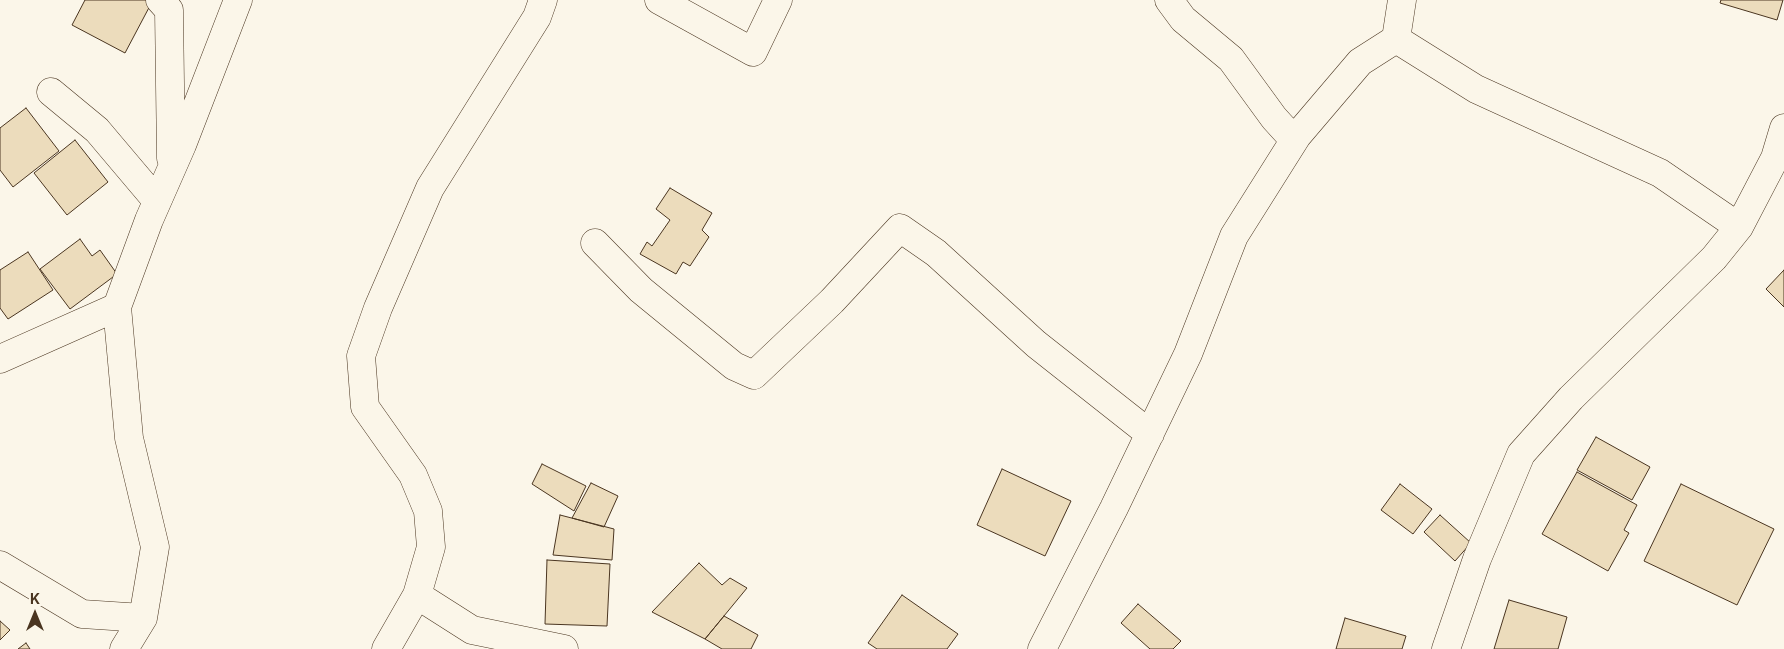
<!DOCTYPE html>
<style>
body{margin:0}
#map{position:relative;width:1784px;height:649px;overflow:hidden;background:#fbf6e9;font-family:Inter,sans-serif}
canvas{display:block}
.north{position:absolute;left:10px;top:589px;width:50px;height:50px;-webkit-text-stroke:4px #fbf6e9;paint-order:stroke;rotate:0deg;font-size:14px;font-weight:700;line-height:20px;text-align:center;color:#4a3520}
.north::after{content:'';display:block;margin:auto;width:18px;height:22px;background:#4a3520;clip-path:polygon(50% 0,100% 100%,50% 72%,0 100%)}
</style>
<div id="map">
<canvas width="1784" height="649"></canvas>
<div class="north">K</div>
</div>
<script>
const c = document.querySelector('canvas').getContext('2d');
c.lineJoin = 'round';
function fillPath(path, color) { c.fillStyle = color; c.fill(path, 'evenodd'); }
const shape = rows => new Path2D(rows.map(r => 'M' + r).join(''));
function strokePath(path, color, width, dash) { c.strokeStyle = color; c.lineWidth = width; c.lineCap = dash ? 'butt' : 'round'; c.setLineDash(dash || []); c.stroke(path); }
const building = shape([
 [85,0,153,0,125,53,72,25,85,0],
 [1721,0,1783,0,1777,20,1720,3,1721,0],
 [26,108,59,151,13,187,0,170,0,128,26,108],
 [75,140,108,182,67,215,34,173,75,140],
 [670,188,712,213,702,230,709,237,690,266,683,262,676,274,640,254,647,242,652,246,670,220,656,209,670,188],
 [80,239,92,256,100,250,117,274,70,309,40,269,80,239],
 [28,252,53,290,8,319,0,308,0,270,28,252],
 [1784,270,1784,307,1766,289,1784,270],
 [1596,437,1650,467,1632,500,1577,470,1596,437],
 [542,464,586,486,574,511,532,484,542,464],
 [1002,469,1071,501,1045,556,977,525,1002,469],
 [1577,472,1637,505,1624,530,1629,533,1608,571,1542,534,1577,472],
 [591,483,618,496,604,527,572,518,591,483],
 [1400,484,1432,509,1413,534,1381,510,1400,484],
 [1681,484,1774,529,1737,605,1644,561,1681,484],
 [560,515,614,529,612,560,553,555,560,515],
 [1440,515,1471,543,1455,561,1424,532,1440,515],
 [547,560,610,564,607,626,545,624,547,560],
 [699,563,722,585,730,578,747,588,705,639,652,612,699,563],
 [902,595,958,634,947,649,877,649,868,643,902,595],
 [1509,600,1567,617,1558,649,1494,649,1509,600],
 [1138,604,1181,641,1173,649,1150,649,1121,623,1138,604],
 [724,616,758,635,751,649,722,649,705,639,724,616],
 [1345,618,1406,636,1402,649,1336,649,1345,618],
 [0,621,10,630,0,640,0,621],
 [26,643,30,649,18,649,26,643]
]);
fillPath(building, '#ecdcbc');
strokePath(building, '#4a3520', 1);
const minor = shape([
 [160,0,169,10,171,158],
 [659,0,753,52,778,0],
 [1169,0,1183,19,1231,59,1274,118,1294,140],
 [1396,39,1402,0],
 [51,92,97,130,157,201],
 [595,243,641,290,734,366,754,375,832,301,900,228,936,253,1036,344,1150,434],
 [0,359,117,307],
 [0,565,82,614,143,618],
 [417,595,472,630,564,649],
 [124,649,143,618,155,547,129,438,117,307,149,220,182,145,238,0],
 [386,649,417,595,431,547,428,511,413,475,365,407,361,356,378,308,430,188,537,17,543,0],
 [1042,649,1114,508,1188,354,1234,236,1297,136,1360,62,1396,39,1476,89,1660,173,1739,227],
 [1446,649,1477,559,1521,454,1571,398,1714,258,1739,227,1775,158,1784,128]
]);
strokePath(minor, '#4a3520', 29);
strokePath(minor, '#fbf6e9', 28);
</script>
